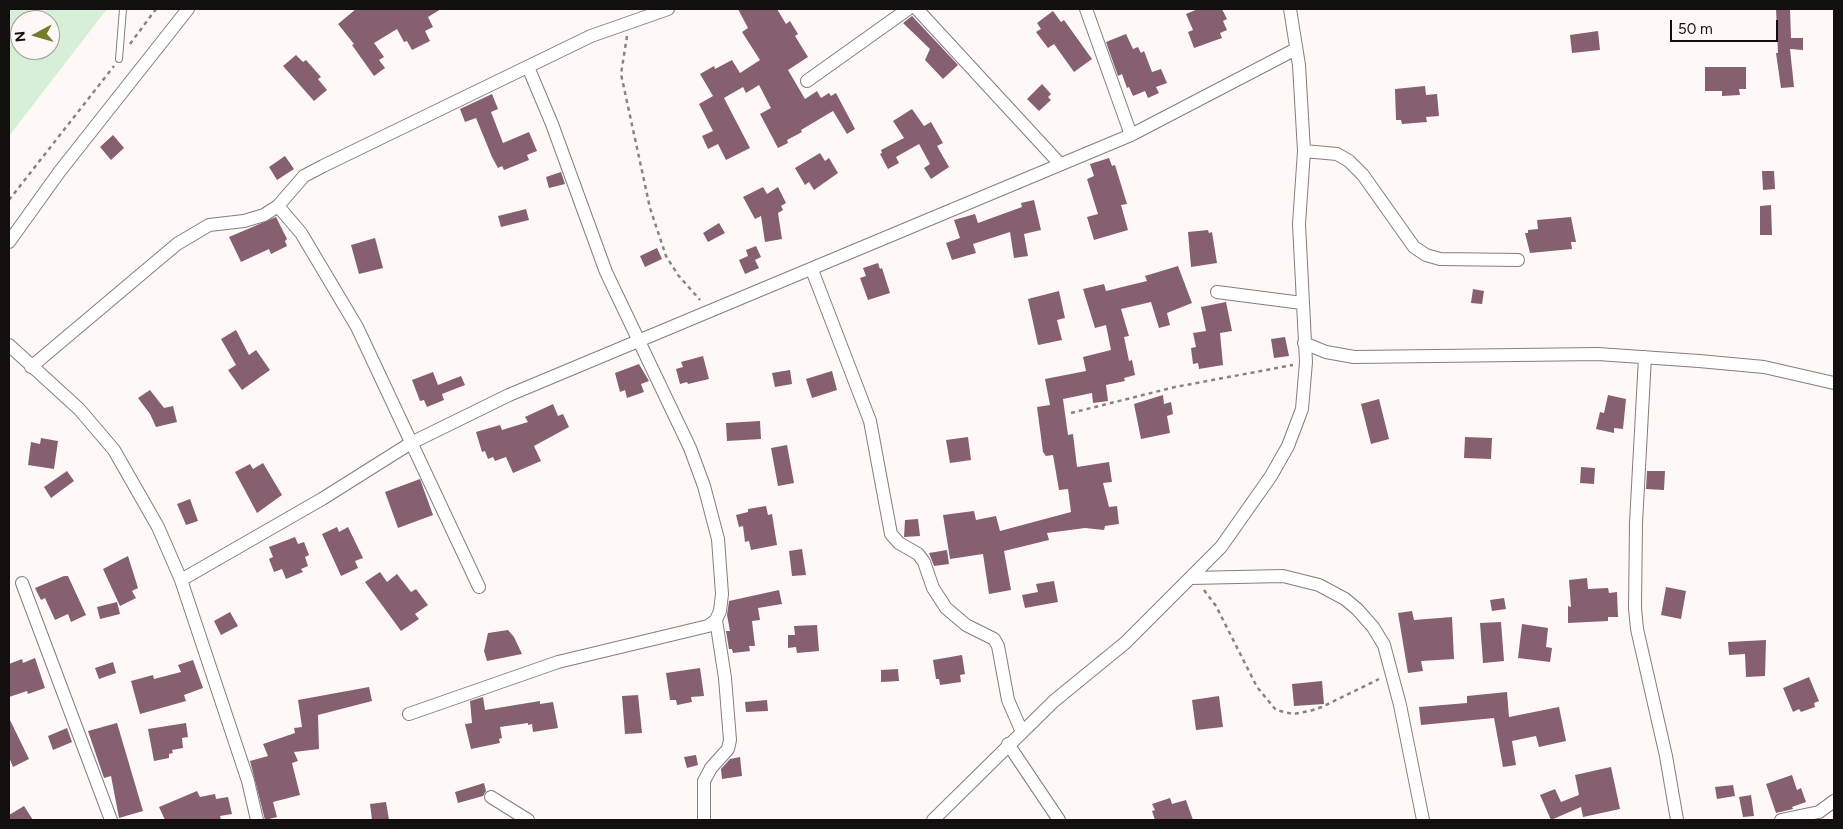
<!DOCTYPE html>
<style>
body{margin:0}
#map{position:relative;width:1843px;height:829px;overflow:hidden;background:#fef9f7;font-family:Figtree,sans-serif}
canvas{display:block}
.frame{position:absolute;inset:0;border:10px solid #120f0e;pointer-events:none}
.north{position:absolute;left:10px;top:10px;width:50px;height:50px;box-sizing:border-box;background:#fef9f7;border:1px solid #a09b9a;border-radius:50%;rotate:264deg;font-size:14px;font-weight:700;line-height:20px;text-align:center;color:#120f0e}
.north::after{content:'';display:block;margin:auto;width:18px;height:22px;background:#747d28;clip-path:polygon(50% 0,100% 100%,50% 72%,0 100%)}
.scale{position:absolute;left:1670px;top:20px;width:108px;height:22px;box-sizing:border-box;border:2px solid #120f0e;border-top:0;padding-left:6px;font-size:15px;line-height:18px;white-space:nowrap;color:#120f0e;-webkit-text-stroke:4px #fef9f7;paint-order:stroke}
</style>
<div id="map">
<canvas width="1843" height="829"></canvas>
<div class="frame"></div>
<div class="north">N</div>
<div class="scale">50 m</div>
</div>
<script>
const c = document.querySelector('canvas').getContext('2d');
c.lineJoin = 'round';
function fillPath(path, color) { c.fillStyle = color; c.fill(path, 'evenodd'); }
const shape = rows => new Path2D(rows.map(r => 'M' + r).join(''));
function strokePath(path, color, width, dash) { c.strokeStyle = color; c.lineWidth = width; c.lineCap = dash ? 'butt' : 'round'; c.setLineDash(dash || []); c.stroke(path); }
fillPath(shape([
 [9,9,107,9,9,136],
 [20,20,50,20,50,50,20,50]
]), '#d6efd6');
fillPath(shape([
 [356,9,441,9,428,17,433,27,425,31,430,41,412,50,407,41,404,42,397,29,374,43,384,57,379,60,385,68,374,76,352,45,354,44,338,24],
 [738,9,777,9,786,24,790,21,798,34,795,36,808,57,788,70,805,99,817,91,821,98,829,93,831,96,836,93,855,129,847,134,833,111,801,130,802,132,787,140,788,143,778,148,760,114,771,108,759,85,746,93,743,87,724,98,750,148,726,160,718,144,708,149,702,136,713,131,699,104,713,96,700,74,714,66,715,69,732,60,740,73,760,60,742,32,748,28],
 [1198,9,1222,9,1227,19,1223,21,1227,30,1220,33,1222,38,1194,48,1188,32,1193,30,1186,14],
 [1776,9,1790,9,1791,38,1803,38,1803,50,1790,49,1794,87,1781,88,1776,53,1778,53],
 [1053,11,1061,22,1064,20,1092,59,1074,72,1054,44,1048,48,1036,32,1041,29,1037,23],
 [912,16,958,65,943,79,925,60,930,49,903,23],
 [1598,31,1600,50,1572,53,1570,35],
 [1126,34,1133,49,1138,47,1141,53,1144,51,1152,72,1161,69,1167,83,1156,87,1159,93,1148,98,1145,91,1133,96,1129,87,1127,88,1122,74,1118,76,1106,42],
 [296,55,303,62,306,60,321,77,318,79,327,90,314,101,283,66],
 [1705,67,1746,67,1746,89,1739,89,1740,95,1722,96,1722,91,1705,91],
 [1042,84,1051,94,1048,97,1051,100,1039,111,1027,99],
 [1425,86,1426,95,1437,94,1439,116,1426,117,1427,122,1402,124,1401,120,1396,120,1395,89],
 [492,94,498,109,491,112,503,143,529,132,537,151,527,155,529,160,504,170,502,166,498,168,492,157,476,118,465,122,460,109],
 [912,109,924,126,931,122,943,143,937,146,949,167,931,179,924,168,930,164,919,144,896,157,899,163,888,169,880,154,882,153,881,150,904,138,893,121],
 [113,135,124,148,111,160,100,147],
 [820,153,825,161,829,158,838,173,814,190,809,182,805,185,795,168],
 [285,156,294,169,277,180,269,167],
 [1109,158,1112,166,1115,165,1127,204,1121,205,1128,230,1094,240,1087,217,1098,214,1087,179,1094,176,1090,164],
 [1762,171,1774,171,1775,189,1763,190],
 [561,172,565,184,549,188,546,177],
 [763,187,767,194,778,187,786,203,781,206,783,210,778,213,782,239,765,242,761,216,755,219,743,197],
 [1034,200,1041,230,1024,234,1028,256,1014,258,1010,232,973,244,976,253,952,260,946,243,960,238,954,220,975,214,978,223,1022,207,1021,203],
 [1771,205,1772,235,1760,235,1760,206],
 [526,209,529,220,501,227,498,216],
 [276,217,287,239,285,241,287,246,271,254,269,249,241,262,229,237],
 [1571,217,1576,242,1571,242,1572,249,1530,253,1525,233,1528,233,1528,230,1538,229,1537,220],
 [719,223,725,233,708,242,703,233],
 [1208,230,1209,233,1212,232,1217,263,1191,267,1188,232],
 [375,238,383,268,359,274,351,245],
 [756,246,761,257,755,260,759,268,745,274,739,260,748,256,746,250],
 [657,248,662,259,645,267,640,256],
 [878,263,880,269,882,268,890,293,868,300,860,278,866,276,863,268],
 [1178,266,1192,303,1167,313,1170,325,1159,328,1151,302,1121,309,1129,336,1124,337,1129,361,1132,360,1135,375,1124,378,1125,381,1106,385,1108,401,1093,403,1092,393,1063,399,1068,435,1073,434,1077,467,1109,462,1112,482,1103,483,1109,507,1117,506,1119,524,1105,526,1104,530,1085,528,1047,533,1049,540,1004,551,1011,590,989,594,983,554,950,559,943,515,974,511,976,520,996,516,1000,531,1071,512,1068,489,1059,490,1053,455,1046,456,1043,452,1037,407,1050,405,1045,379,1086,371,1083,357,1111,350,1106,325,1095,328,1083,289,1104,284,1106,291,1147,281,1145,276],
 [1473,289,1484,291,1482,304,1471,303],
 [1059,291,1065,318,1057,320,1062,340,1038,345,1028,299],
 [1226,302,1232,331,1220,333,1223,365,1199,369,1198,363,1193,364,1191,348,1196,347,1193,333,1206,331,1201,307],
 [236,330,249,355,256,350,270,370,242,390,228,370,236,365,221,339],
 [1285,337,1289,356,1274,358,1271,339],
 [703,356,709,379,688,384,687,382,680,384,676,369,683,367,681,362],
 [639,364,649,381,641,384,644,392,627,398,625,390,620,392,615,373],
 [790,370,792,384,775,387,772,373],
 [832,371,837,390,812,398,806,379],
 [433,372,438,385,461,376,465,385,442,394,444,400,427,407,424,400,420,401,412,380],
 [150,390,164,408,173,406,177,422,156,427,150,414,138,398],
 [1163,395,1164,404,1171,402,1173,414,1167,416,1170,433,1141,439,1134,404],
 [1608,395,1626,399,1623,429,1614,428,1614,433,1596,429,1600,412,1604,413],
 [1379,399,1389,439,1371,444,1361,404],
 [553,404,558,416,563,414,569,427,534,446,541,461,513,473,506,457,495,461,493,457,488,459,485,451,482,452,476,432,500,425,502,430,528,422,525,417],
 [760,421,761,439,727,441,726,423],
 [968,437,971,460,950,463,946,440],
 [1465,437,1492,438,1491,459,1464,458],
 [41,438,58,441,54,469,28,465,31,442,40,444],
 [787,445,794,483,778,486,771,448],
 [263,463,282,495,257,513,235,472,250,464,253,469],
 [1581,467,1595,468,1594,484,1580,483],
 [67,471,74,481,51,498,44,487],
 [1647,471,1665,471,1664,490,1646,489],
 [420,479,433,515,398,528,385,492],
 [190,499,198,521,186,525,177,504],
 [766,506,768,515,772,514,777,545,751,550,749,541,745,542,743,526,739,527,736,515,748,512,748,509],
 [918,519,920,536,904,537,905,520],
 [337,527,339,532,348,527,363,558,355,561,358,568,341,576,322,534],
 [295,537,298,544,304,542,309,555,305,557,308,566,301,569,303,572,286,579,282,569,274,572,269,559,273,557,269,547],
 [802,549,806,575,792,576,789,551],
 [947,550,949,564,934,566,929,553],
 [128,556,138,588,132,591,136,598,120,606,103,569],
 [380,572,387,582,397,574,411,592,416,589,428,605,415,614,419,619,401,631,365,582],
 [64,576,68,576,86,615,71,622,68,614,55,620,45,598,41,600,35,588],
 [1587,578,1588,589,1608,588,1609,593,1617,592,1618,617,1608,617,1608,621,1568,623,1568,606,1571,607,1569,580],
 [1054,581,1058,602,1025,608,1022,595,1038,592,1036,584],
 [1666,587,1686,591,1681,619,1661,615],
 [779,590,782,604,758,608,760,620,752,621,755,646,749,646,750,651,733,653,732,649,729,649,726,631,730,631,727,615,729,601],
 [1504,598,1506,609,1492,611,1490,600],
 [117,602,120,614,100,619,97,607],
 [1412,611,1414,620,1452,617,1454,659,1421,661,1423,671,1408,673,1398,613],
 [230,612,238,626,221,635,214,621],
 [1501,622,1504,661,1483,663,1480,623],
 [1522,624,1548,628,1546,647,1552,648,1550,662,1518,658],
 [817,625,819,651,797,653,796,647,788,648,788,635,795,635,794,626],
 [508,630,514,637,522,654,487,661,484,651,488,633],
 [1766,640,1765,676,1746,677,1745,654,1729,655,1728,642],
 [962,655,965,674,960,675,961,682,940,685,939,679,936,679,933,660],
 [35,658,45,688,28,694,27,691,9,697,9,664,22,659,23,663],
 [193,660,203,688,184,695,186,701,140,714,131,681,153,675,154,679,181,672,178,665],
 [113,662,116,673,99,679,95,668],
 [700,668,704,696,691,697,692,702,677,705,676,700,670,700,666,673],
 [898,669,899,681,881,682,881,670],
 [1809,677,1819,701,1814,703,1815,707,1801,712,1799,709,1793,712,1783,688],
 [1322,681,1324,704,1294,706,1292,684],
 [369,687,372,701,318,715,319,749,294,752,298,761,292,763,300,795,273,802,277,817,265,820,250,761,268,756,263,744,295,733,294,728,302,727,298,700],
 [1507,692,1509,717,1559,707,1566,741,1539,747,1536,736,1512,741,1516,765,1503,767,1494,718,1421,725,1419,707,1467,703,1467,696],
 [638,695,642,733,625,734,622,696],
 [1219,696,1223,727,1196,730,1192,700],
 [483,697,485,710,540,701,540,704,553,702,558,728,533,732,532,724,528,725,528,723,500,727,502,738,499,739,500,743,471,749,465,724,472,723,470,701],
 [767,700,768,711,746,712,745,702],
 [9,718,29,759,13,767,9,757],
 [117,723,143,811,119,818,111,776,104,778,88,731],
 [186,723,188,737,182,738,183,748,172,750,173,753,169,754,169,758,154,761,148,729],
 [67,728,72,742,53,750,48,736],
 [696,755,698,765,687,768,684,757],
 [740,757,742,776,722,779,721,769,730,759],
 [1611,767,1620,809,1583,817,1581,807,1551,820,1540,795,1555,789,1561,802,1579,795,1575,775],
 [1792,775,1797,790,1801,788,1806,802,1792,807,1793,809,1776,813,1766,784],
 [484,783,486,791,483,796,458,803,455,792],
 [1733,785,1735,796,1717,799,1715,787],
 [197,791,200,797,215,794,216,799,228,797,232,814,220,816,221,820,165,820,159,807],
 [1751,795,1754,816,1743,817,1739,797],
 [1170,798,1172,804,1186,800,1193,820,1155,820,1152,811,1155,810,1152,804],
 [386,802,389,820,372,820,370,804],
 [24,806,33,820,9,820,9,815]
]), '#865f70');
const service = shape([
 [119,59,123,9]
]);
const minor = shape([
 [917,9,1060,164],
 [1086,9,1131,135],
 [807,81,908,9],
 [1304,151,1337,154,1349,161,1363,175,1414,247,1426,255,1440,259,1518,260],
 [278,206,301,233,357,327,479,587],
 [9,242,60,171,188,9],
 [812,270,870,421,891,534,899,543,918,554,924,562,933,588,946,608,966,625,994,639,998,646,1008,700,1022,732],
 [1217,292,1302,303],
 [1304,343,1326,352,1354,357,1598,354,1699,361,1764,367,1834,383],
 [9,345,79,409,114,450,158,527,181,580,248,781,257,820],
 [1645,357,1636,523,1635,608,1637,629,1666,756,1677,820],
 [31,367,177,244,209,225,244,221,264,215,278,206,304,176,323,166,591,36,668,9],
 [1191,578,1283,576,1319,585,1345,599,1357,609,1373,627,1384,645,1400,705,1423,820],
 [181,580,322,499,411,443,509,395,1131,135,1296,49],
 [22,583,111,820],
 [409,714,558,662,708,626,716,620,720,611,722,594,718,539,704,486,690,448,606,272,552,124,528,67],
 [1008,744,1059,820],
 [491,797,528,820],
 [704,820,704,781,711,768,728,749,730,740,725,678,716,620],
 [933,820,1054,701,1125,643,1221,547,1271,476,1288,446,1302,409,1306,362,1299,224,1304,151,1299,65,1290,9],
 [1781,820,1819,812,1834,801]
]);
strokePath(service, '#857e7b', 8);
strokePath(minor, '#857e7b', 14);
strokePath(shape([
 [627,36,621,74,650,208,666,256,678,275,700,300],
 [130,44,156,9],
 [9,200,114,66],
 [1071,413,1175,387,1293,365],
 [1204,590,1216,606,1257,687,1276,710,1293,714,1310,711,1322,707,1379,679]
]), '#888482', 2.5, [4, 4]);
strokePath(service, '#fff', 6);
strokePath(minor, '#fff', 12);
</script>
